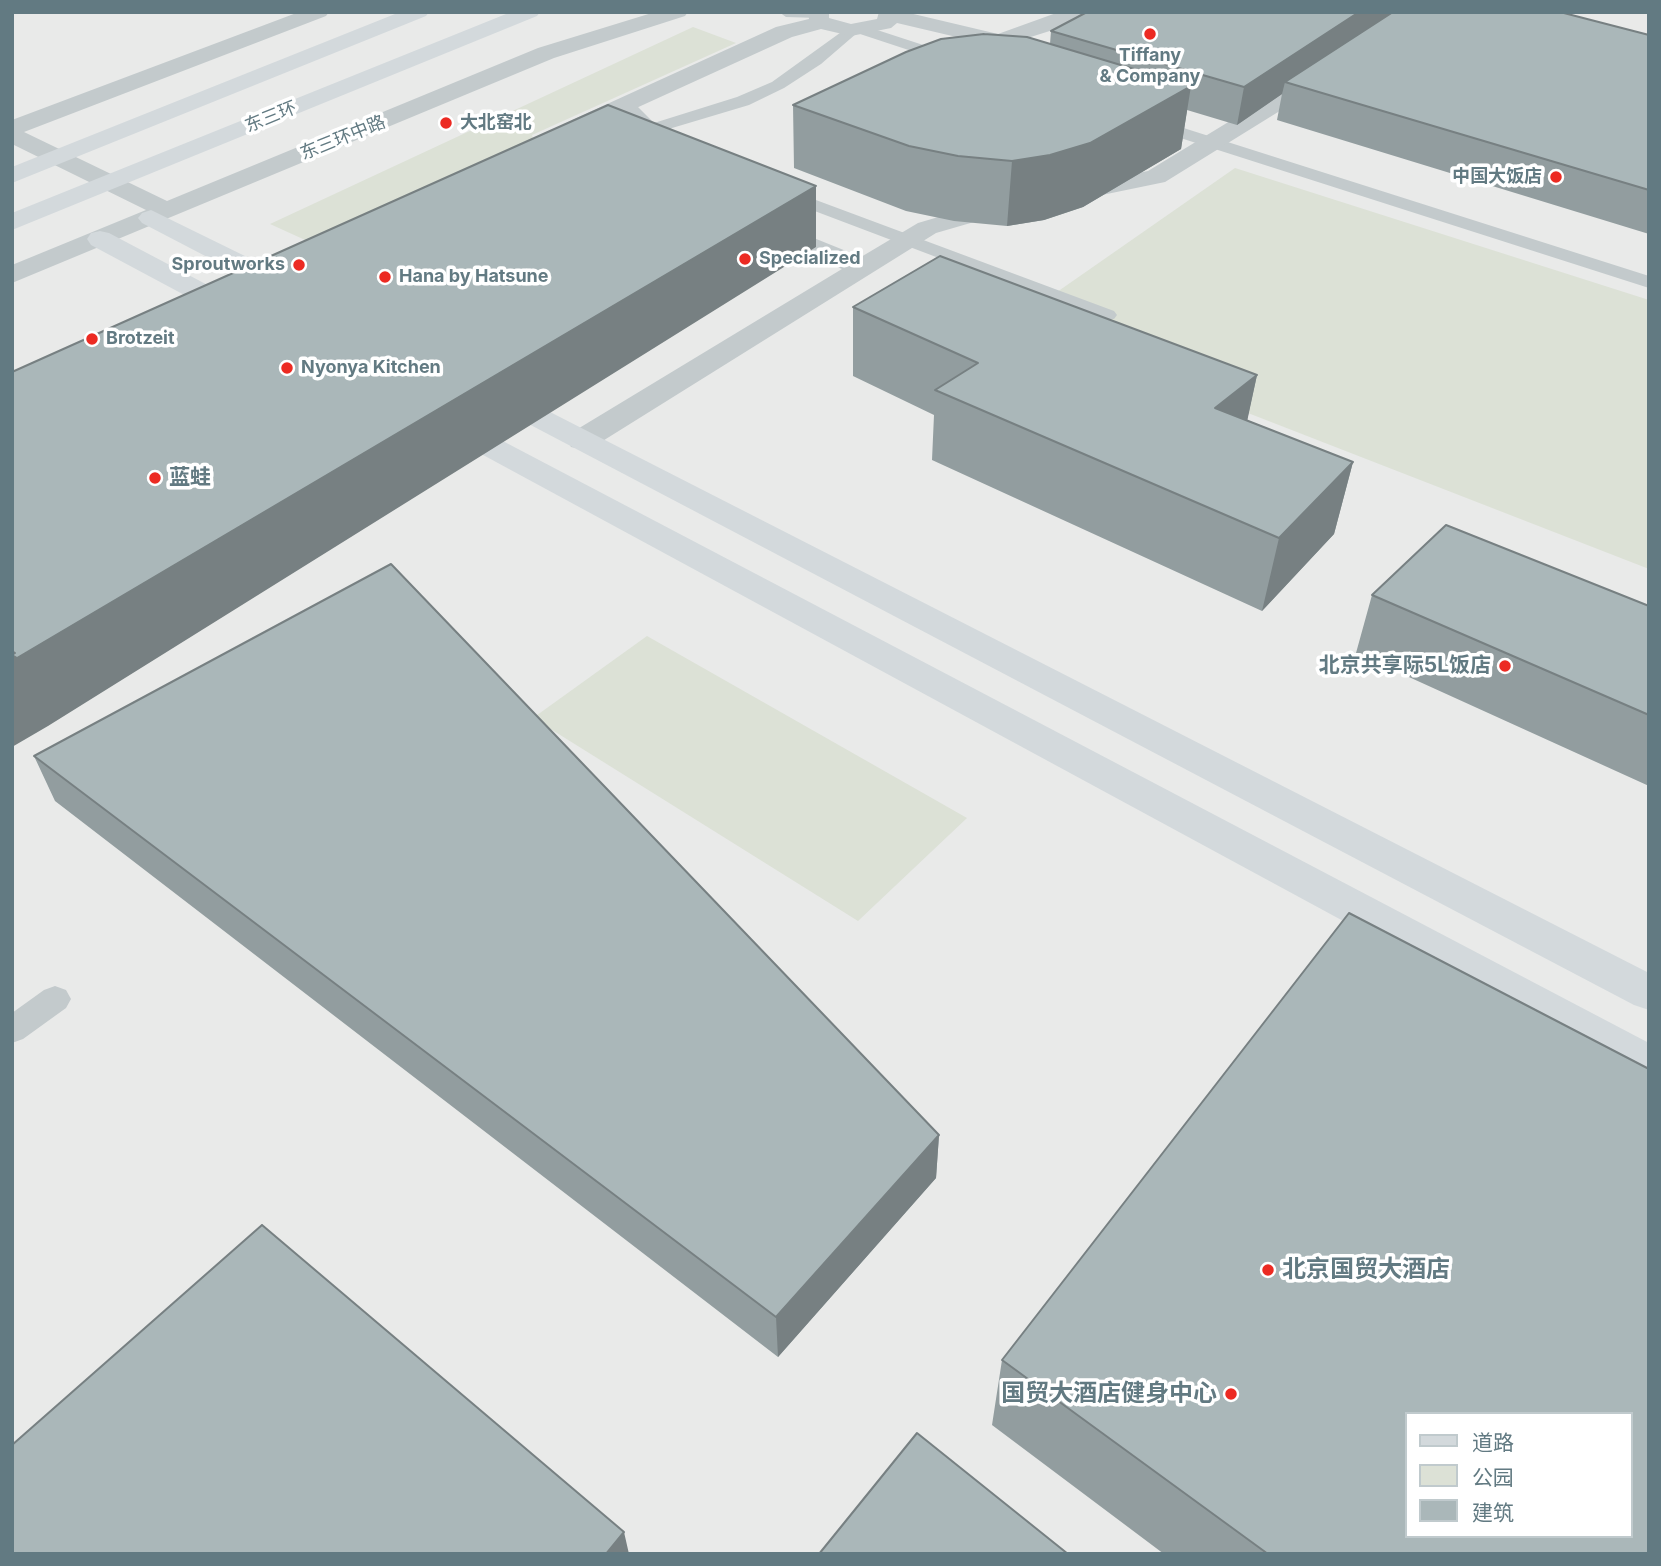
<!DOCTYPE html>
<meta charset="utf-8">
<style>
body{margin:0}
#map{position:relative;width:1661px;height:1566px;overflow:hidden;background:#f9f8f6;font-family:Inter,"Noto Sans SC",sans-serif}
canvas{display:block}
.frame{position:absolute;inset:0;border:14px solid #627a82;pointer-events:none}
.legend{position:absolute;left:1405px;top:1412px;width:228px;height:126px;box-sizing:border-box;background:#fff;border:2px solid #c0cacd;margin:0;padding:9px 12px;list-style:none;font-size:21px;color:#627a82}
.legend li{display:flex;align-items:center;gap:14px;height:35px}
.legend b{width:35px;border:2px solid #c0cacd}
</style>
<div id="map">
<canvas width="1661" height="1566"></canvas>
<div class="frame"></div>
<ul class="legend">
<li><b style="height:9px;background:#d3d9dc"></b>道路</li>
<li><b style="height:19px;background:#dce1d6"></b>公园</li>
<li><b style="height:19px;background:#aab7b9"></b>建筑</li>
</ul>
</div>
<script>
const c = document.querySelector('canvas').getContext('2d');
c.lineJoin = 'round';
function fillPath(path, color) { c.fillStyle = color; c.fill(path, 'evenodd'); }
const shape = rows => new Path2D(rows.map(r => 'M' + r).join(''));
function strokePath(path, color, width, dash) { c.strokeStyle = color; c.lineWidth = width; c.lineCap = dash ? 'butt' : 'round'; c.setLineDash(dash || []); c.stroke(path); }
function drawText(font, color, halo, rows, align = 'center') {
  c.font = font + ' Inter,"Noto Sans SC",sans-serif'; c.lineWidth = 7; c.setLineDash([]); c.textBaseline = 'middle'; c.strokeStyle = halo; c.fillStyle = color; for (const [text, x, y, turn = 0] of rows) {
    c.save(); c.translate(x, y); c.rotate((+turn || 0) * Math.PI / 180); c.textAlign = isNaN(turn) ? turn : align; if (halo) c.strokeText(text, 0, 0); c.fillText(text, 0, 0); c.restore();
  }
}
fillPath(shape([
 [12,12,1649,12,1649,1554,12,1554],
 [1407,1414,1631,1414,1631,1536,1407,1536]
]), '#e9eae9');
fillPath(shape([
 [693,27,736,43,532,135,540,169,349,260,270,224],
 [1235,168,1649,300,1649,569,1014,322],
 [647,636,967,818,858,921,533,718]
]), '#dce1d6');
fillPath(shape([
 [779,12,826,12,827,13,819,18,786,17,779,12],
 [851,25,868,27,960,57,962,60,960,63,948,63,857,33,821,64,784,88,749,105,662,131,649,145,643,146,634,141,644,132,617,104,625,99,631,100,654,123,737,97,772,82,851,25],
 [1149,117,1649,276,1649,288,1143,126,1140,122,1143,118,1149,117],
 [781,187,1114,311,1117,315,1114,319,1100,319,775,196,772,192,781,187],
 [55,986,66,990,71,999,66,1008,23,1039,12,1043,12,1013,44,990,55,986]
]), '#c3cacc');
fillPath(shape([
 [808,12,829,12,829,18,851,24,877,19,879,12,905,12,998,34,1059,12,1086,12,1083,16,1056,29,999,47,897,23,891,28,851,36,821,29,792,37,588,130,580,137,572,139,564,137,560,132,572,120,776,27,809,19,808,12],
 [1325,66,1333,68,1336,73,1333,78,1165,182,1073,201,1064,198,1060,193,1064,188,1148,171,1317,68,1325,66],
 [1003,198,1012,201,1016,206,1012,211,936,233,593,447,582,449,571,447,567,440,571,433,842,269,756,232,752,227,756,222,765,219,774,222,861,257,918,223,1003,198]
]), '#c3cacc');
fillPath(shape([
 [299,12,329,12,326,16,24,132,167,201,538,48,655,12,688,12,685,16,554,58,12,283,12,265,146,210,12,144,12,120,299,12]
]), '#c3cacc');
fillPath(shape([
 [151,210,302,284,306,290,302,296,292,298,282,296,142,223,138,218,142,213,151,210],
 [100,231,109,233,253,309,257,315,253,321,243,323,233,321,91,245,87,239,91,233,100,231],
 [495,386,505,389,1649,973,1649,1010,1634,1005,485,401,480,395,485,389,495,386],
 [448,415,459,418,1649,1043,1649,1083,1633,1078,437,430,433,424,437,418,448,415]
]), '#d3d9dc');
fillPath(shape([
 [400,12,429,12,426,16,12,183,12,167,400,12],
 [511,12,540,12,537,16,12,230,12,213,511,12]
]), '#d3d9dc');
fillPath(shape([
 [1051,31,1649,35,1649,234,1277,120,1282,94,1237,125,1187,110,1181,149,1083,207,1044,220,1007,226,954,221,906,211,794,168,793,105,1050,44],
 [853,307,1257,375,1247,420,1353,462,1334,534,1262,611,932,460,934,415,853,376],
 [1372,595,1649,606,1649,786,1356,653],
 [34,756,939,1135,936,1178,778,1357,55,801],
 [1002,1360,1649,1554,1164,1554,992,1425]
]), '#929d9f');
fillPath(shape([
 [1359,12,1405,12,1285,82,1282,94,1237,125,1244,87],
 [1191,86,1181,149,1083,207,1044,220,1007,226,1012,161],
 [816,186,816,247,48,726,12,747,12,654],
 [1257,375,1242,445,1215,408],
 [1353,462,1334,534,1262,611,1279,538],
 [939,1135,936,1178,778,1357,776,1317],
 [624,1532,629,1554,606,1554]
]), '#778082');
const building = shape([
 [1087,12,1359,12,1244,87,1051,31,1087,12],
 [1393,12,1560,12,1649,35,1649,190,1285,82,1393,12],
 [984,34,1027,37,1191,86,1090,143,1050,155,1012,161,958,156,909,146,793,105,906,52,941,39,984,34],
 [608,105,816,186,17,658,12,655,15,653,12,651,12,372,608,105],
 [940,256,1257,375,1215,408,1353,462,1279,538,935,390,978,363,853,307,940,256],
 [1446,525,1649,606,1649,715,1372,595,1446,525],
 [391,564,939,1135,776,1317,34,756,391,564],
 [1349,913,1649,1069,1649,1554,1268,1554,1002,1360,1349,913],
 [1407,1414,1631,1414,1631,1536,1407,1536,1407,1414],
 [262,1225,624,1532,606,1554,12,1554,12,1445,262,1225],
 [917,1433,1068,1554,819,1554,917,1433]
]);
fillPath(building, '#aab7b9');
strokePath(building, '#778082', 2);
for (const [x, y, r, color] of [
 [1150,34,7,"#ec2a22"],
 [446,123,7,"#ec2a22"],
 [1556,177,7,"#ec2a22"],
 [745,259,7,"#ec2a22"],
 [299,265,7,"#ec2a22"],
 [385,277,7,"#ec2a22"],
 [92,339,7,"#ec2a22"],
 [287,368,7,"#ec2a22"],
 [155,478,7,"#ec2a22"],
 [1505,666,7,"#ec2a22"],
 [1268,1270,7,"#ec2a22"],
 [1231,1394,7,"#ec2a22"]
]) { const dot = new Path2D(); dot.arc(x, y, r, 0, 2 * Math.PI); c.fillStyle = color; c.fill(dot); strokePath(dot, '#fff', 2.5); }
drawText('bold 18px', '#627a82', '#fff', [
 ["Tiffany",1150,56,"center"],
 ["& Company",1150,77,"center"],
 ["大北窑北",460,123],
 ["中国大饭店",1542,177,"right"],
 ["Specialized",759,259],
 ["Sproutworks",285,265,"right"],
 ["Hana by Hatsune",399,277],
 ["Brotzeit",106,339],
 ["Nyonya Kitchen",301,368]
], 'left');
drawText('18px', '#627a82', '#fff', [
 ["东三环",271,117,-22],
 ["东三环中路",343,138,-22]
]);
drawText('bold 21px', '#627a82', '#fff', [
 ["蓝蛙",169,478],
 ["北京共享际5L饭店",1491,666,"right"]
], 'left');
drawText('bold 24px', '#627a82', '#fff', [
 ["北京国贸大酒店",1282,1270],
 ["国贸大酒店健身中心",1217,1394,"right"]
], 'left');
</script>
